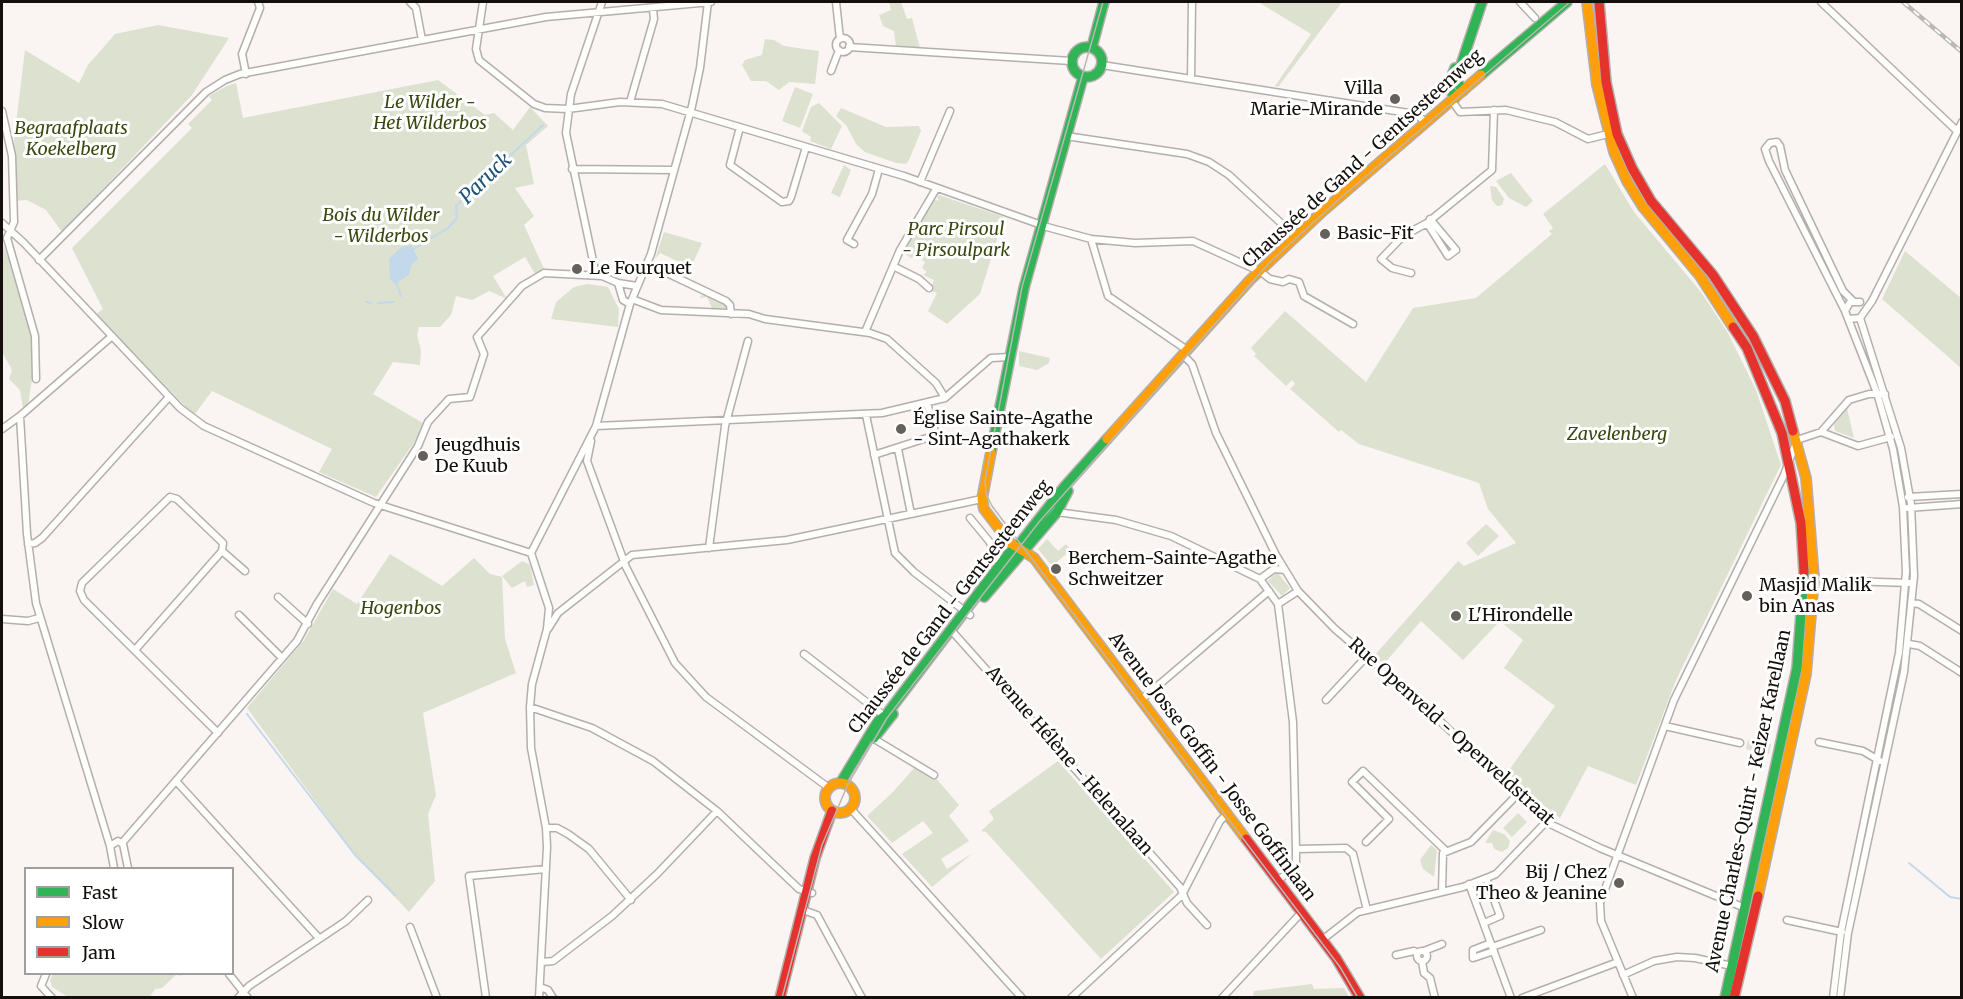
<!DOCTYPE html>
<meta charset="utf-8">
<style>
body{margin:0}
#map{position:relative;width:1963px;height:999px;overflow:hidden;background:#faf5f2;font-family:Merriweather,serif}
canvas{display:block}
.frame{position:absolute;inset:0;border:3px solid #140f0c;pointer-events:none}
.legend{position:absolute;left:24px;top:867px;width:210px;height:108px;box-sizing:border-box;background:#fff;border:2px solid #a19f9e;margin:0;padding:8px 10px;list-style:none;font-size:18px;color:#140f0c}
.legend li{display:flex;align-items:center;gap:12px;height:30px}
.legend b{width:30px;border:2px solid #a19f9e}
</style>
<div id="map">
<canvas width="1963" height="999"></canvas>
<div class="frame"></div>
<ul class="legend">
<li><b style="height:8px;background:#30b455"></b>Fast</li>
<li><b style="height:8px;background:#ff9f0a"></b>Slow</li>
<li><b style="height:8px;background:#e5322d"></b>Jam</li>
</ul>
</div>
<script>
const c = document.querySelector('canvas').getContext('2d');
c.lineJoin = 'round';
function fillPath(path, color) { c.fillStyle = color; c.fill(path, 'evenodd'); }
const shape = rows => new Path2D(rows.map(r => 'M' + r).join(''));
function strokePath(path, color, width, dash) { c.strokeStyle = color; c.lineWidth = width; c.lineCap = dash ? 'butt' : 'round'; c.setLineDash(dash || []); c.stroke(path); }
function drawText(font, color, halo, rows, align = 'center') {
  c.font = font + ' Merriweather,serif'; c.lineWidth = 6; c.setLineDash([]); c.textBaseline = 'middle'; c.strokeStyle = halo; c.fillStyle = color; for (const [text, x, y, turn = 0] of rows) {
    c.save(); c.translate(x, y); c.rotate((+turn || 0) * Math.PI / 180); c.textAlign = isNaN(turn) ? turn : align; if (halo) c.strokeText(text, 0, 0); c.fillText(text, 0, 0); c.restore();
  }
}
fillPath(shape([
 [889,2,901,2,907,19,912,18,920,48,896,47,894,31,883,26,879,15,891,10],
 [1258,2,1342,2,1278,87,1275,86,1311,34],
 [158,25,229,38,192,95,62,232,46,210,27,200,16,201,14,140,25,50,79,83,88,65,115,34],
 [765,39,774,40,784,46,819,51,815,84,789,82,779,90,766,81,751,81,742,65,745,60,762,55],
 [438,80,485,115,494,113,513,130,530,107,548,126,526,145,534,184,515,188,534,216,524,225,544,269,535,274,525,257,493,276,507,299,489,291,472,300,456,296,451,315,440,327,419,327,417,335,421,351,420,365,393,362,373,394,423,423,420,434,376,497,319,472,332,449,212,391,195,414,186,407,96,314,103,309,72,248,192,128,188,124,212,100,209,96,227,86,236,83,243,118],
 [795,87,813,94,800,128,782,121],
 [819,103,842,126,831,149,810,141,811,137,802,131,811,107],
 [841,108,886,127,919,126,921,131,909,160,906,164,896,163,865,152,856,144,846,125,836,116],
 [1605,164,1634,212,1701,292,1728,333,1756,390,1781,465,1676,680,1636,785,1588,766,1560,818,1538,801,1512,777,1508,781,1504,777,1555,706,1504,668,1523,640,1500,621,1463,660,1421,621,1383,665,1374,656,1458,561,1464,566,1516,543,1488,509,1479,483,1359,444,1341,430,1339,432,1290,389,1295,384,1292,380,1286,386,1254,356,1256,354,1251,348,1285,311,1366,382,1413,308,1476,298,1552,234,1549,231,1553,228,1543,214],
 [844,165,851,170,840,197,831,193],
 [1511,173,1533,201,1526,207,1509,198,1496,181],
 [1490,186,1496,187,1504,199,1502,205,1497,206,1492,200],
 [939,195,1004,217,980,294,947,324,928,311,937,293,930,290,934,280,923,275,927,272,922,268,925,262,917,256,911,258,902,252,933,199,939,201,937,196],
 [664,232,702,243,687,276,678,272,681,263,660,253,655,259],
 [2,242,16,278,32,341,33,373,28,405,23,409,20,390,9,379,12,370,2,352],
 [1905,251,1961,298,1961,368,1882,299],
 [587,284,608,287,619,309,618,327,551,319,556,302,574,287],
 [702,295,727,303,728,308,712,308,707,297,699,298],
 [1019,351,1050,358,1049,363,1037,370,1019,366],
 [1847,408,1854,438,1835,431,1834,425],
 [1486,524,1499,536,1478,556,1466,543],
 [1047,539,1058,551,1066,544,1071,550,1052,566,1038,549],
 [390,554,442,586,474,558,490,574,502,577,505,639,516,673,423,713,436,795,428,814,435,881,409,912,355,855,247,708,304,640,333,589,357,604],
 [522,561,530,565,534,585,527,587,525,581,512,588,502,576],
 [1277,572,1290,588,1282,596,1268,581],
 [1748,740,1771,744,1769,754,1746,749],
 [1058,761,1174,892,1101,959,986,832,981,831,994,819,989,811],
 [914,768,931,778,934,776,959,805,949,816,969,841,941,859,947,869,973,853,932,887,902,854,933,833,923,821,892,843,867,816,893,792],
 [1518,813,1527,822,1512,837,1503,828],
 [1493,830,1504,834,1510,841,1508,848,1502,852,1494,849,1492,843,1485,843],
 [1431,845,1437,850,1434,877,1423,869,1420,860],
 [53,974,183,974,180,976,177,974,162,988,155,989,149,998,68,997,52,987,50,980],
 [1312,984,1314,989,1344,988,1349,997,1253,997,1254,991]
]), '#dde1d0');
fillPath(shape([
 [412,245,418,259,412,264,409,275,395,284,390,279,389,259,401,247]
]), '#c3d8eb');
strokePath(shape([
 [412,250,448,228,457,218,456,206,543,125],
 [396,282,401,296],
 [366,302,371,303],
 [378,303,393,302],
 [247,714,355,855,395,895],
 [1909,863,1950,897,1962,899]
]), '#c3d8eb', 2);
const street = shape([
 [410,2,416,8,422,40],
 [483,2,476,49,479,60,534,104,545,108,568,109,620,102,662,104,904,176,1047,227,1091,239,1135,243,1193,241,1261,272,1270,279,1283,282,1289,279,1299,282,1304,296,1353,324],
 [836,2,840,39],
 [1520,2,1535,18],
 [1821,2,1957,131],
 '836 45a7 7 0 1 1 14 0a7 7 0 1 1-14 0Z',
 [849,47,1071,61],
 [1102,65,1415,114,1426,122],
 [831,71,839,50],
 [246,74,242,54,260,8,258,2],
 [1191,79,1192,2],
 [1452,101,1460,112,1506,110,1555,122,1588,139,1608,134],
 [630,102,654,19,653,9],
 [2,111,12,156,14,222,7,238,35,336,36,379],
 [740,127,730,165,782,202,789,201,791,197,806,147],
 [1066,136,1187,154,1209,162,1229,175,1295,236],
 [572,169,673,170],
 [920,182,950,111],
 [2,223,24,243,180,408,204,426,374,503,531,553],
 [1427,223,1448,256,1456,250,1430,219],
 [1091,239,1108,296,1187,350],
 [854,244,847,240,872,194,879,169],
 [39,260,206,92,225,80,240,74,546,17,711,2],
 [648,264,726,301,730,305,731,314],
 [895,267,919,279,929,288],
 [1411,273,1392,268,1381,259,1403,236,1427,223,1492,170,1494,110],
 [596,275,566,133,571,94,602,2],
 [618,283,623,300,630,304],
 [632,299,661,310,749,314,765,319,870,333,887,339,936,383,945,398],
 [1845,311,1769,161,1765,149,1770,143,1777,142,1780,146,1785,170,1843,291,1853,301],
 [1849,319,1860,318,1872,301,1962,122],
 [865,332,900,250,936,189],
 [1183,355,1192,364,1216,433,1276,555,1298,591,1335,629,1418,700,1546,822,1600,848,1745,908],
 [866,415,895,553,914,572,970,615],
 [20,416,27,534,36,603,110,846,114,868],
 [596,426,882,413,945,398,991,358,1010,357],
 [2,429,20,416,111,337],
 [1821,432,1858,446,1891,437],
 [591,441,587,461,626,567,675,663,706,697,829,788],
 [898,449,911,514],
 [874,455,936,435,927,403],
 [1908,497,1962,494],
 [1908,508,1962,504],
 [1057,512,1116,520,1171,536,1260,579],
 [970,518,989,541,1000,563],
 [28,544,35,543,42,538,169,397],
 [709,548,725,426,748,341],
 [1285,570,1274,569,1260,579,1278,604,1298,591],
 [1848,581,1910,583],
 [278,597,308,624],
 [1912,603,1919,604,1962,631],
 [239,615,282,658],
 [2,619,28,621,39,618],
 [548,629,558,613,632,555,787,540,982,499],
 [951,630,1180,887,1187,903,1207,925],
 [1909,644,1920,646,1962,673],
 [135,650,222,551],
 [804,654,886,717],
 [1141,700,1269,591],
 [1326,700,1367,656],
 [530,707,592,728,653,761,717,811,799,889,812,893],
 [1665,726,1740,743],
 [218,733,84,600,80,591,82,583,170,497,177,499,223,543,222,551,245,571],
 [871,737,934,775],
 [1819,742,1863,751,1880,761],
 [176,781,318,937],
 [851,809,1022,998],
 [546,828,557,828,568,834,589,849,631,900],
 [1366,842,1389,819,1352,782,1363,771,1446,851],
 [122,843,297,641,317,604,418,446,428,422,449,399,470,397,484,354,477,337,522,286,544,273,602,276,618,283,637,286],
 [110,846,118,841,123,844,128,868],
 [1296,849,1346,848,1353,854,1367,910,1358,912,1322,940],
 [1277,881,1296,867,1296,849,1293,722,1278,604],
 [1469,884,1511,998],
 [1442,892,1443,853,1471,842,1517,795],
 [803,910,817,915,862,998],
 [1367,910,1463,887,1489,877,1496,874,1546,822],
 [1787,920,1842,932],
 [1484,923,1500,916,1486,878],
 [410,927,437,998],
 [1491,943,1473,950,1473,958,1494,951],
 [1492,947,1541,930],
 '1417 956a5 5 0 1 1 10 0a5 5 0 1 1-10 0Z',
 [1424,951,1442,944],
 [1396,955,1414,951,1418,953],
 [1422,961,1424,973,1430,978,1435,998],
 [542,962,553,961,612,916,657,874,717,811],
 [46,974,41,986,52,998],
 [229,974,248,998],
 [1623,975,1654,961,1677,957,1695,958,1732,966],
 [540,987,548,990,553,998],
 [238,998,249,986,346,921,368,900],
 [486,998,469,876,546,869],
 [539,998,547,847,546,828,531,748,530,707,532,684,547,629,549,608,531,553,596,426,630,304,651,254,692,106,700,68,708,2],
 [1071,998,1182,895,1220,821,1227,814],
 [1222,998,1301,913],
 [1522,998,1618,962],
 [1633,998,1601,921,1600,903,1674,700,1784,475,1797,440,1821,432,1849,400,1869,394,1885,394],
 [1833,998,1841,932,1899,653,1906,572,1903,507,1893,449,1877,393,1845,311,1850,302,1860,302],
 [1840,998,1848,933,1904,672,1914,576,1911,504,1901,448,1860,318]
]);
const fast = shape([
 '1072 62a15 15 0 1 1 30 0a15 15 0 1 1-30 0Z',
 [1092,47,1104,2],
 [1455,68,1448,86,1455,98],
 [1481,75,1567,2],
 [1463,91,1456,80,1482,2],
 [991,452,1024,288,1083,77],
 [984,597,1057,512,1068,491],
 [874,738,893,714],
 [841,782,878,721,886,715,1009,553,1017,547,1065,486,1107,439],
 [1725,998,1797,668,1804,572]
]);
const slow = shape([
 [1587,2,1597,85,1614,152,1627,181,1643,207,1700,276,1733,327],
 [1107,439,1250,280,1323,211,1481,75],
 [991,452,982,499,984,509,1009,542,1034,558,1246,839],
 '825 798a15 15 0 1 1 30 0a15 15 0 1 1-30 0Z',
 [1758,896,1806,674,1814,578,1806,478,1793,431]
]);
const jam = shape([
 [1599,2,1606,82,1617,134,1632,168,1651,201,1713,275,1753,336,1785,401,1793,431],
 [1733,327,1747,348,1782,433,1801,523,1804,572],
 [1246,839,1336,958,1360,998],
 [780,998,815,858,832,811],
 [1734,998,1758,896]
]);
strokePath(street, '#b4afac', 9);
strokePath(fast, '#b4afac', 12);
strokePath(slow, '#b4afac', 12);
strokePath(jam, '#b4afac', 12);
strokePath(street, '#fefefd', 6);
strokePath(fast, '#30b455', 9);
strokePath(slow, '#ff9f0a', 9);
strokePath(jam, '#e5322d', 9);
strokePath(shape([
 [1103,2,1022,287,985,481,986,494,992,506,1340,967,1358,998],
 [782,998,822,845,848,784,887,718,1039,522,1270,262,1337,201,1570,2]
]), '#b9b8b6', 1.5);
const rail = shape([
 [1903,2,1962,52]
]);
strokePath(rail, '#b9b8b6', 4.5);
strokePath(rail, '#fff', 2, [7]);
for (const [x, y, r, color] of [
 [1395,99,6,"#64605c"],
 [1325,234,6,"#64605c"],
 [577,269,6,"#64605c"],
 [901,429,6,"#64605c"],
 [423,456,6,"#64605c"],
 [1056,569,6,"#64605c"],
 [1747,596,6,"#64605c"],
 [1456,616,6,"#64605c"],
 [1619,883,6,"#64605c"]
]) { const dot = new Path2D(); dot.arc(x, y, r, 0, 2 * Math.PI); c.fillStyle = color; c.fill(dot); strokePath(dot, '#fff', 2); }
drawText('18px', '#140f0c', '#fff', [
 ["Villa",1383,89,"right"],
 ["Marie-Mirande",1383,110,"right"],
 ["Basic-Fit",1337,234],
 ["Le Fourquet",589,269],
 ["Église Sainte-Agathe",913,419],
 ["- Sint-Agathakerk",913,440],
 ["Jeugdhuis",435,446],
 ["De Kuub",435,467],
 ["Berchem-Sainte-Agathe",1068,559],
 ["Schweitzer",1068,580],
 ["Masjid Malik",1759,586],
 ["bin Anas",1759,607],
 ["L'Hirondelle",1468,616],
 ["Bij / Chez",1607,873,"right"],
 ["Theo & Jeanine",1607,894,"right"]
], 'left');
drawText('italic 18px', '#38490f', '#fff', [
 ["Le Wilder -",430,103],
 ["Het Wilderbos",430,124],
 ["Begraafplaats",71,129],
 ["Koekelberg",71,150],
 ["Bois du Wilder",381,216],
 ["- Wilderbos",381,237],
 ["Parc Pirsoul",956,230],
 ["- Pirsoulpark",956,251],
 ["Zavelenberg",1617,435],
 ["Hogenbos",401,609]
]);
drawText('18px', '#140f0c', '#fff', [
 ["Chaussée de Gand - Gentsesteenweg",1363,159,-42],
 ["Chaussée de Gand - Gentsesteenweg",950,607,-52],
 ["Rue Openveld - Openveldstraat",1451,732,42],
 ["Avenue Hélène - Helenalaan",1069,761,49],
 ["Avenue Josse Goffin - Josse Goffinlaan",1212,767,53],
 ["Avenue Charles-Quint - Keizer Karellaan",1749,801,-78]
]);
drawText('italic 20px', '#1f5077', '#fff', [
 ["Paruck",486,179,-44]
]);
</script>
